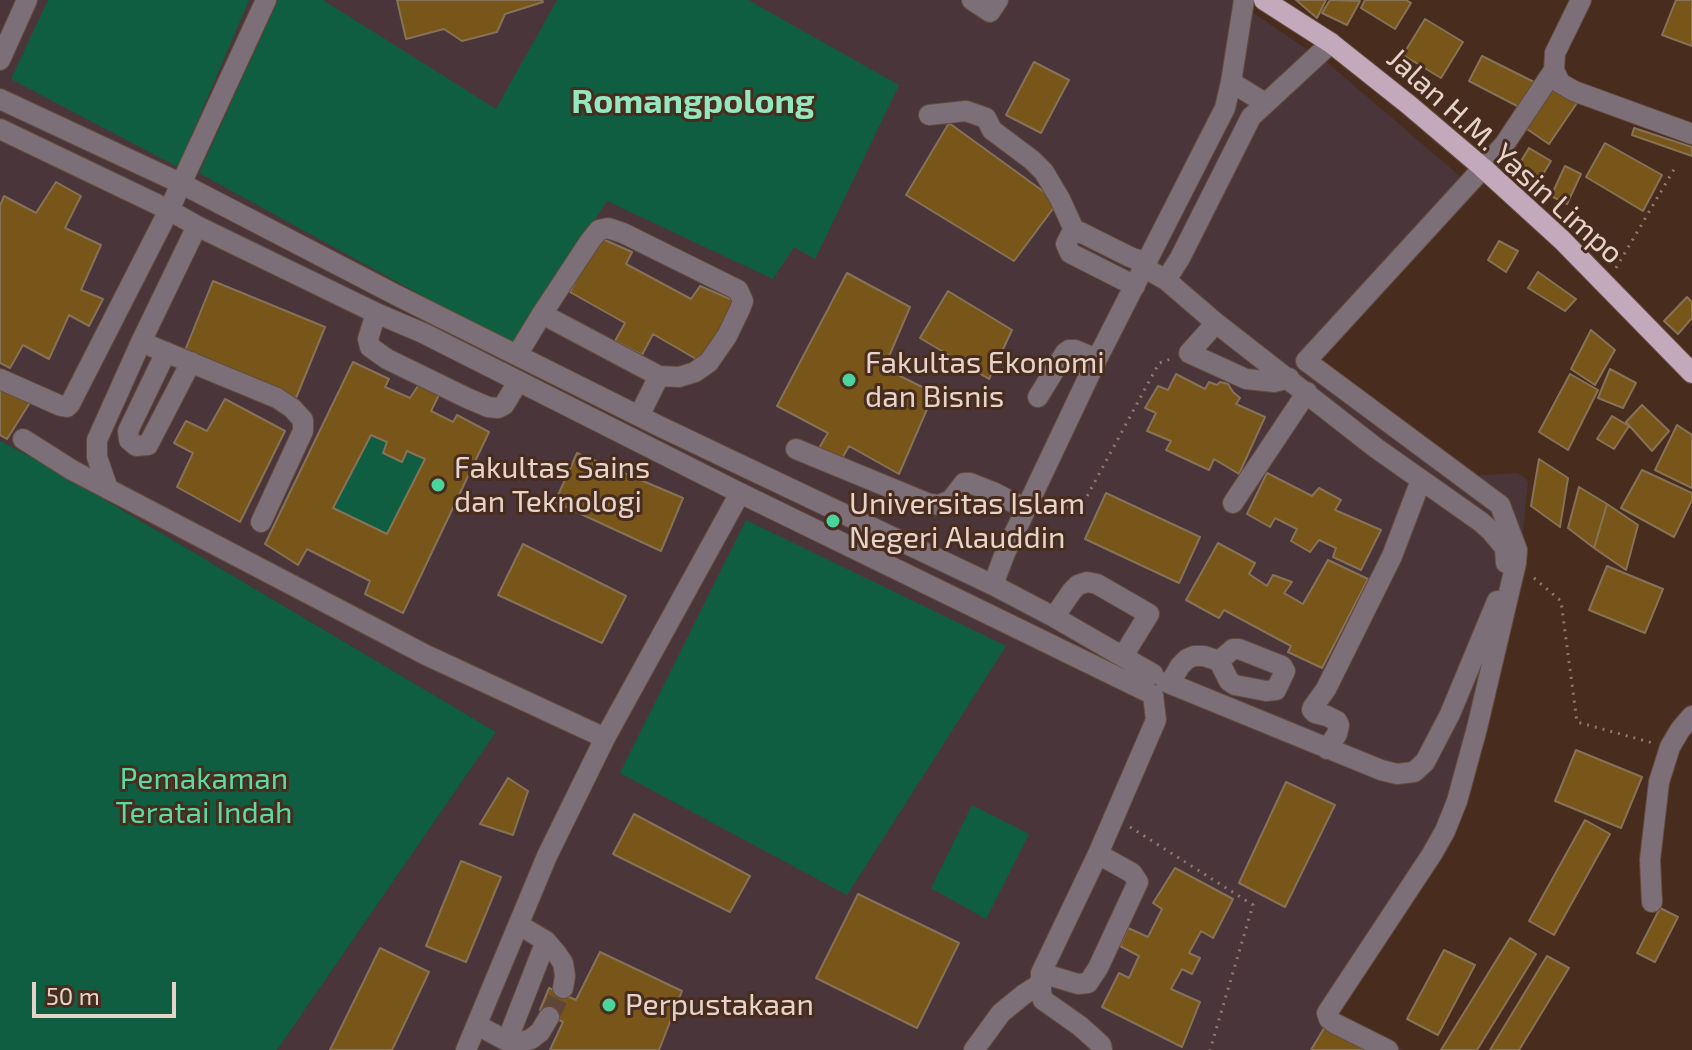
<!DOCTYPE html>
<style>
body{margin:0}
#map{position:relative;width:1692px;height:1050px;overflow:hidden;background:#482d1f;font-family:"Exo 2",sans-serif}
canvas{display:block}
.scale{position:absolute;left:32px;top:982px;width:144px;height:36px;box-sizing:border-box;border:4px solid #e6d4cb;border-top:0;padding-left:10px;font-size:24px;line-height:28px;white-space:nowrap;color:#e6d4cb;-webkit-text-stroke:6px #482d1f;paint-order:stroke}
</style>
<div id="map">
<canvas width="1692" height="1050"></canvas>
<div class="scale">50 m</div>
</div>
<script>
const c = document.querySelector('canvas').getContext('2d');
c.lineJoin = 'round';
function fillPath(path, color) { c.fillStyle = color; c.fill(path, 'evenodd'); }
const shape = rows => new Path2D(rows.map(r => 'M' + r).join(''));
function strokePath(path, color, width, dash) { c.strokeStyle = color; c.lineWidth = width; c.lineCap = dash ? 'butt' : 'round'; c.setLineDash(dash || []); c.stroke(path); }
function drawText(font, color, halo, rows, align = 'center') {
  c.font = font + ' "Exo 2",sans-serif'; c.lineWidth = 6; c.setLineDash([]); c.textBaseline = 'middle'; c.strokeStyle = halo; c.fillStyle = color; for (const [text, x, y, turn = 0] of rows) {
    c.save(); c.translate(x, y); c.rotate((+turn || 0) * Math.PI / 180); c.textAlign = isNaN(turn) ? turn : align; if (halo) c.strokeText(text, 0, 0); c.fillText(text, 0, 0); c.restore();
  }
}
fillPath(shape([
 [0,0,1234,0,1330,65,1477,191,1314,361,1475,476,1517,473,1524,477,1528,482,1520,561,1457,826,1430,877,1400,920,1324,1009,1404,1050,277,1050,496,732,43,463,0,441]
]), '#4a363a');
fillPath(shape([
 [48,0,249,0,178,167,11,79],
 [278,0,323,0,496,109,557,0,748,0,899,85,815,259,794,247,773,279,607,201,512,345,199,173],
 [371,435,387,442,383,453,402,462,407,451,425,459,387,534,333,508],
 [0,441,43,463,496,732,277,1050,0,1050],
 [746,520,1006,646,847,895,620,773],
 [972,805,1029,834,986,919,931,888]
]), '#105e41');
const building = shape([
 [397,0,542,0,543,2,505,14,497,32,462,41,444,29,406,39,397,0],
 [1296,0,1326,0,1317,18,1296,0],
 [1330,0,1360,1,1347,25,1322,13,1330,0],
 [1365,0,1406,0,1411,3,1395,29,1361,8,1365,0],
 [1676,0,1692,0,1692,46,1662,35,1676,0],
 [1425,19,1463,42,1441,78,1403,55,1425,19],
 [1482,56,1534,82,1521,108,1469,81,1482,56],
 [1034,62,1069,80,1041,133,1006,115,1034,62],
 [1550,86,1579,100,1549,144,1524,127,1550,86],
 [949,123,1058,202,1014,261,906,195,949,123],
 [1634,128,1692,147,1692,156,1632,135,1634,128],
 [1605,143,1662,175,1643,211,1586,177,1605,143],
 [1529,148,1551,161,1537,184,1515,171,1529,148],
 [1565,166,1581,174,1567,204,1551,196,1565,166],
 [56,182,81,196,65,228,101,245,81,290,103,299,89,326,69,315,49,359,23,345,10,368,0,363,0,206,4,196,36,213,56,182],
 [598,237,632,252,626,264,691,299,700,286,735,301,703,363,653,334,642,355,615,341,625,323,570,292,598,237],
 [1499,241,1518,251,1506,272,1488,260,1499,241],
 [1538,272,1576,299,1565,311,1528,288,1538,272],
 [847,273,910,307,884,368,934,393,899,474,849,446,839,464,816,453,828,433,777,406,847,273],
 [213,281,325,327,296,398,184,353,213,281],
 [948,291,1012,330,989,379,920,338,948,291],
 [1687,297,1692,302,1692,318,1678,334,1664,321,1687,297],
 [1591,330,1615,350,1595,385,1571,369,1591,330],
 [353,362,389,379,385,387,410,398,420,383,440,393,431,411,453,422,457,415,489,432,403,613,365,594,370,581,307,549,298,565,265,544,353,362],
 [371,435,387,442,383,453,402,462,407,451,425,459,387,534,333,508,371,435],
 [1610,369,1636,383,1623,408,1598,398,1610,369],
 [1176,374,1205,389,1209,382,1217,385,1220,382,1228,384,1233,392,1240,398,1236,404,1265,417,1239,474,1214,459,1209,470,1166,450,1171,441,1147,431,1156,413,1145,408,1158,386,1168,390,1176,374],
 [1570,374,1598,390,1568,450,1539,432,1570,374],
 [0,386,31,401,7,439,0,435,0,386],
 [225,399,285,431,240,522,177,487,193,453,174,443,186,421,207,431,225,399],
 [1642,405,1669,431,1652,451,1626,422,1642,405],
 [1612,416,1629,426,1614,449,1597,439,1612,416],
 [1677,425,1692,435,1692,488,1655,470,1677,425],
 [577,453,683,498,661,551,555,502,577,453],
 [1539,459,1568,478,1560,527,1531,506,1539,459],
 [1642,470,1692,493,1692,500,1674,537,1621,508,1642,470],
 [1267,473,1312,496,1319,488,1341,500,1335,510,1381,530,1361,570,1333,557,1336,548,1319,540,1310,552,1291,541,1297,529,1275,518,1270,527,1247,514,1267,473],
 [1579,487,1607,504,1594,548,1568,528,1579,487],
 [1106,493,1200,537,1179,583,1085,539,1106,493],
 [1607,504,1638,525,1626,570,1594,548,1607,504],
 [1218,543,1255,563,1249,574,1267,586,1273,575,1292,582,1284,593,1303,604,1328,560,1368,579,1322,668,1288,652,1291,646,1224,610,1219,618,1186,600,1218,543],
 [523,544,626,596,602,643,498,595,523,544],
 [1607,566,1663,589,1645,633,1589,610,1607,566],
 [1576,750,1642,777,1621,828,1555,801,1576,750],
 [508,778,528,791,513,835,480,824,508,778],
 [1286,782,1335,805,1285,907,1239,883,1286,782],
 [634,814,750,876,730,912,613,854,634,814],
 [1585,820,1610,834,1554,935,1529,921,1585,820],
 [461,861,501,877,466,962,426,946,461,861],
 [1175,868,1233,899,1213,938,1201,931,1189,953,1200,958,1192,974,1182,969,1171,989,1200,1002,1182,1047,1102,1007,1119,973,1129,978,1139,956,1120,946,1128,928,1148,937,1162,909,1153,903,1175,868],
 [858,894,959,943,917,1028,816,978,858,894],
 [1660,908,1678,917,1655,962,1637,953,1660,908],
 [1510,938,1536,954,1477,1050,1441,1050,1510,938],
 [380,948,429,972,392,1050,330,1050,380,948],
 [1444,950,1475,965,1438,1035,1407,1019,1444,950],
 [600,952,682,991,659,1050,550,1050,563,1022,540,1010,549,988,576,1000,600,952],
 [1547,956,1569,968,1519,1050,1490,1050,1547,956],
 [1326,1025,1374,1050,1311,1050,1326,1025]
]);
fillPath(building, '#785518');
strokePath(building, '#867257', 2);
strokePath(shape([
 [549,1017,563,988]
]), '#604639', 20, [20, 10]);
const minor = shape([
 [972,0,990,12,998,0],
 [1581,0,1555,53,1554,70,1560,83,1574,91,1692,134],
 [0,60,27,0],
 [1231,82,1265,103],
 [0,99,182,184,398,296,659,426,993,585,1054,617,1153,674],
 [929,115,966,111,986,118,992,130,1032,160,1044,172,1060,199,1075,232],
 [0,129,169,210,197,226,376,313,423,333,740,493,1148,692],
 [1145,268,1166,280,1216,323,1376,448,1481,522,1491,531,1505,548,1506,563],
 [1166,280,1180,258,1251,117,1331,43],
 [1135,286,1070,253,1066,244,1071,234,1075,232,1080,232,1130,257,1147,263],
 [376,313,368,339,370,347,387,359,467,398,488,407,498,408,504,405,518,382],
 [542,314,590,241,599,230,608,228,623,233,738,290,743,301,740,309,727,336,709,362,695,372,679,377,659,376],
 [1216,323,1189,353,1246,379,1275,382,1289,378],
 [141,342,277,398,292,408,303,420,303,431,261,522],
 [166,352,128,431,129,440,136,446,148,445,191,362],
 [517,355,542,314,659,376,639,416],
 [0,379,61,406,67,407,70,404,169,210,266,0],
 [1038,397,1065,353,1069,350,1075,350,1097,359],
 [23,439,72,470,426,655,605,738],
 [796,449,927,503,939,505,951,500,964,483,970,483,993,492,1026,509],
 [108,489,97,457,97,440,141,342,197,226],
 [1233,503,1307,392],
 [993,585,1005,553,1097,359,1225,108,1231,82,1244,0],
 [1054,617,1072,591,1078,585,1087,582,1097,584,1149,614,1123,656],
 [1233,649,1239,649,1282,666,1285,671,1276,690,1266,691,1235,685,1229,681,1219,661,1233,649],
 [1166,682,1381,770,1397,774,1414,772,1425,762,1450,714,1497,601],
 [1170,683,1180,666,1187,659,1194,656,1204,656,1219,661],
 [1327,749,1337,734,1339,725,1337,721,1327,716,1315,713,1312,710,1313,707,1326,689,1392,556,1421,480],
 [1652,902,1650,860,1659,782,1670,747,1680,730,1692,716],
 [519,925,546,941,557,954,563,963,565,976,563,988],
 [1041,973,1078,984,1088,983,1098,968,1138,882,1132,873,1098,854],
 [477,1025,507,1041,521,1042,531,1039,540,1032,549,1017],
 [507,1041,546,941],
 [466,1050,547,856,605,738,740,493],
 [974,1050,1001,1013,1023,995,1040,984],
 [1102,1050,1101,1045,1080,1026,1043,1000,1041,992,1041,973,1098,854,1156,720,1153,695],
 [1388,1050,1334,1023,1329,1019,1327,1013,1432,854,1445,831,1457,801,1477,728,1516,563,1517,550,1500,505,1306,361,1504,145,1554,70]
]);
const major = shape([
 [1264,0,1331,43,1409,105,1482,167,1562,240,1692,373]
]);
strokePath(minor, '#644b3e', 22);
strokePath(major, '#644b3e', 22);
strokePath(shape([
 [1616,268,1676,166],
 [1053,499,1078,513,1159,363,1171,359],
 [1534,578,1561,601,1577,722,1653,743],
 [1130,827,1253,905,1210,1050]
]), '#8f786c', 3, [2, 6]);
strokePath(minor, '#7c6f78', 20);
strokePath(major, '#c3a9bb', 20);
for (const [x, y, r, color] of [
 [849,380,8,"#4bd49b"],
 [438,485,8,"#4bd49b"],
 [833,521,8,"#4bd49b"],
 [609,1005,8,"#4bd49b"]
]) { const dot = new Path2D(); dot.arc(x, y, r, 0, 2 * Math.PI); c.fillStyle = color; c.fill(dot); strokePath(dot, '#482d1f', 3); }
drawText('30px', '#e6d4cb', '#482d1f', [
 ["Jalan H.M. Yasin Limpo",1505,156,42]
]);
drawText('30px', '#e6d4cb', '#482d1f', [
 ["Fakultas Ekonomi",865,363],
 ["dan Bisnis",865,397],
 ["Fakultas Sains",454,468],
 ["dan Teknologi",454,502],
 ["Universitas Islam",849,504],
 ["Negeri Alauddin",849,538],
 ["Perpustakaan",625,1005]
], 'left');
drawText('30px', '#59dba4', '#482d1f', [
 ["Pemakaman",204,779],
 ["Teratai Indah",204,813]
]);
drawText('bold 34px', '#94e8bf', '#482d1f', [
 ["Romangpolong",693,102]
]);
</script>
